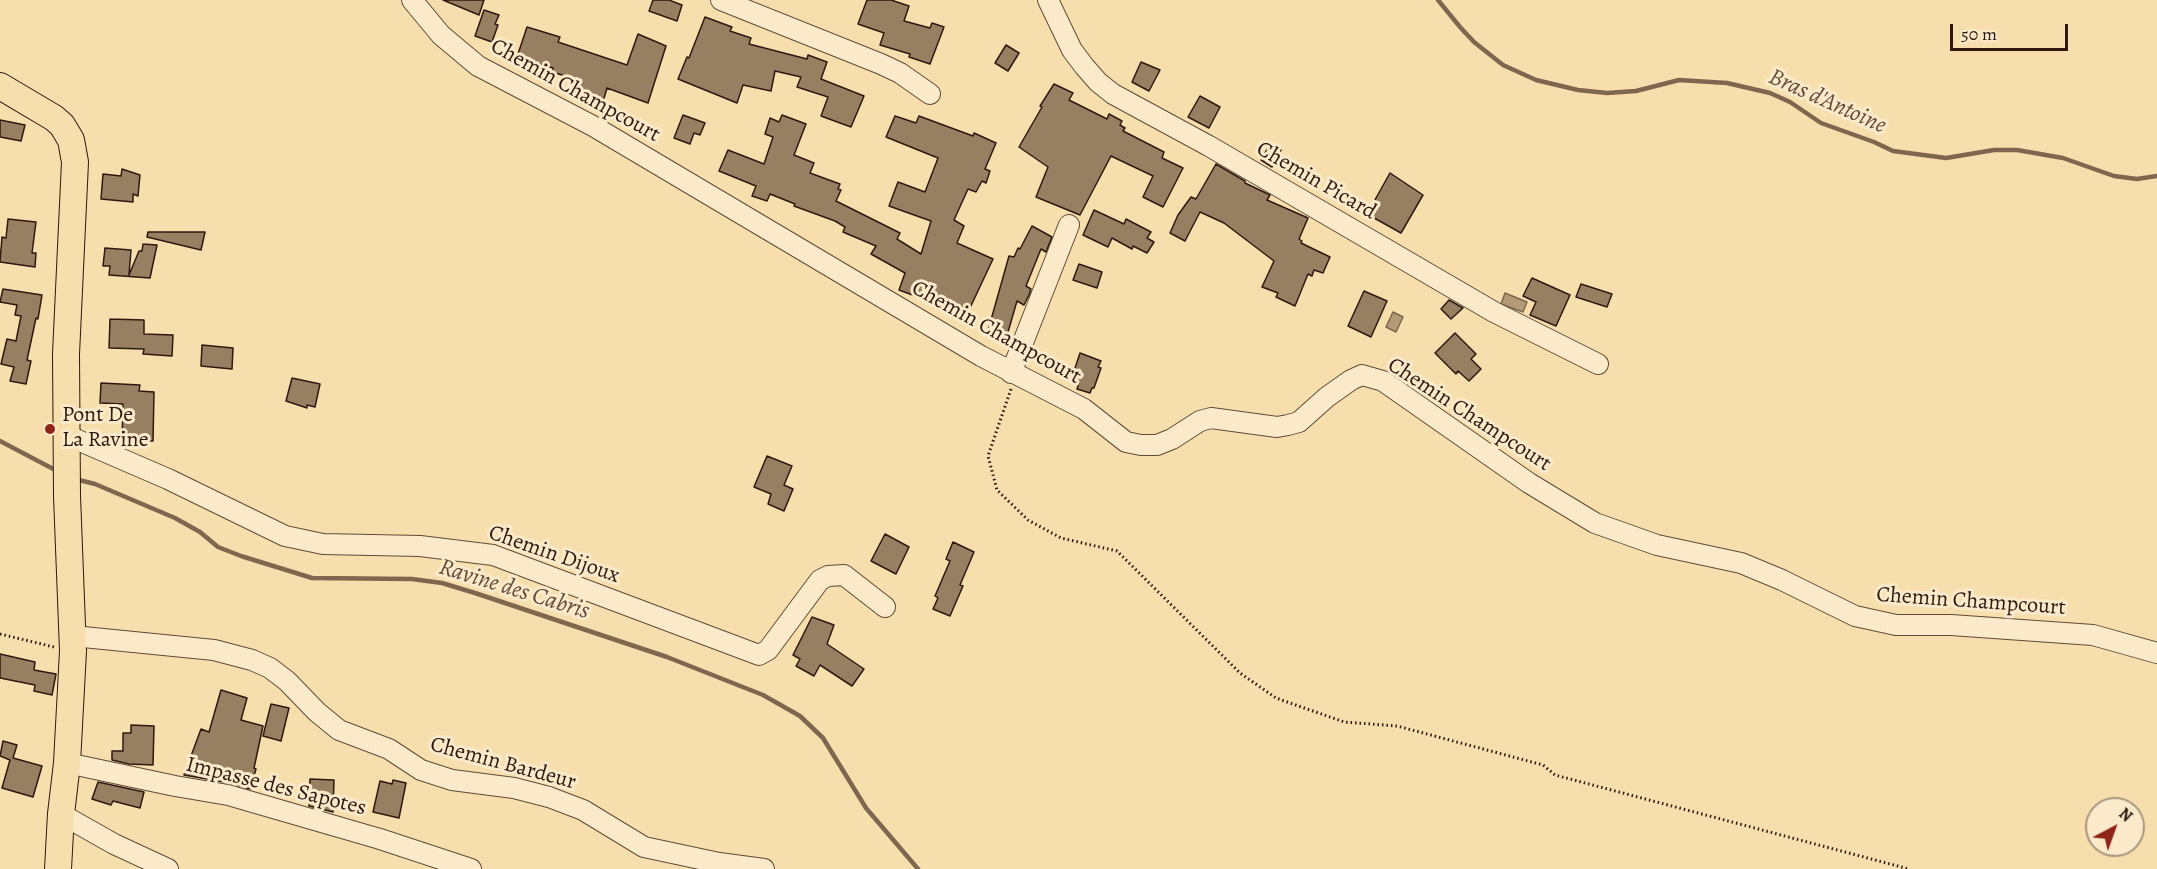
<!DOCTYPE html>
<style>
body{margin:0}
#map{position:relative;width:2157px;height:869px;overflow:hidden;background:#f7dfad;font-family:Alegreya,serif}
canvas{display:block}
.north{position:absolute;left:2085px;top:797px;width:60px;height:60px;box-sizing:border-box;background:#faeaca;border:2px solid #a89680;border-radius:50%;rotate:41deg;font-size:16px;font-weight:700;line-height:24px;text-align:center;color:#2e1810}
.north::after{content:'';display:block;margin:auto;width:21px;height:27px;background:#8f2418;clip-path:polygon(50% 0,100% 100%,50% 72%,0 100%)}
.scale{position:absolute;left:1950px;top:24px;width:118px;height:27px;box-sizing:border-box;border:3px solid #2e1810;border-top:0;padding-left:8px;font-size:18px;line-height:21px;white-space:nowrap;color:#2e1810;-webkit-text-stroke:4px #faeaca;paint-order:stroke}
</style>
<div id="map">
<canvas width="2157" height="869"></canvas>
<div class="north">N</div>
<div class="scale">50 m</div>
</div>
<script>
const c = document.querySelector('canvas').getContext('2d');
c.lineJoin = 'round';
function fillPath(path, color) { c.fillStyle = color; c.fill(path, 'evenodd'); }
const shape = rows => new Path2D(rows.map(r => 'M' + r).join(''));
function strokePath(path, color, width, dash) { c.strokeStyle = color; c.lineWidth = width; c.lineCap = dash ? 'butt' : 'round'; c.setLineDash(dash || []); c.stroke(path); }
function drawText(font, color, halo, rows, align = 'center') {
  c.font = font + ' Alegreya,serif'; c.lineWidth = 6; c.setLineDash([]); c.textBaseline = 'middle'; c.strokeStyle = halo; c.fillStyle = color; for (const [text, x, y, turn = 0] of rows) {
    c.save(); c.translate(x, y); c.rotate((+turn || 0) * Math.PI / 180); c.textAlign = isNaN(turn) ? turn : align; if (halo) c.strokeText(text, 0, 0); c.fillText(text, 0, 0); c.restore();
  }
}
const water = shape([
 [1505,293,1527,302,1523,312,1501,304,1505,293],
 [1393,312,1403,317,1396,332,1386,327,1393,312]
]);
fillPath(water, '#b39b78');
strokePath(water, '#7e674e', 1.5);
strokePath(shape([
 [1438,0,1460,27,1474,42,1503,65,1536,80,1578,90,1607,93,1636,91,1679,80,1727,83,1770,93,1790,102,1821,123,1874,142,1893,151,1946,158,1994,150,2017,150,2063,158,2114,176,2137,179,2157,176],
 [0,441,59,472],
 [75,479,95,484,175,518,200,532,218,547,241,556,312,578,412,579,442,583,475,593,667,657,763,695,800,716,823,738,866,808,918,869]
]), '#7e674e', 4.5);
const building = shape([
 [443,0,484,0,479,15,443,0],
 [653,0,669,0,682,5,677,21,649,11,653,0],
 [867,0,891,0,909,6,904,21,930,28,932,23,944,27,930,64,909,57,910,54,880,45,884,33,858,24,867,0],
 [484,10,499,15,495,24,498,25,492,42,475,36,484,10],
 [705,17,732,27,730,31,751,38,749,44,807,59,808,55,827,62,821,79,864,96,851,127,821,116,828,97,797,87,801,77,775,71,771,91,743,85,737,103,678,79,687,57,689,58,705,17],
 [527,27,560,37,558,42,627,65,638,34,666,46,648,103,607,88,603,102,573,93,578,80,552,72,553,68,517,57,527,27],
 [1006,45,1019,53,1008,71,995,63,1006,45],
 [1141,62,1160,70,1149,91,1132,82,1141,62],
 [1054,84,1073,93,1069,100,1107,119,1109,114,1122,121,1120,125,1125,128,1123,131,1164,152,1162,158,1183,168,1163,207,1143,197,1153,176,1111,156,1080,215,1036,197,1048,167,1019,147,1042,107,1040,106,1054,84],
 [1200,96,1220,107,1209,128,1188,117,1200,96],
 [683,115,705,123,700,135,694,133,690,144,674,138,683,115],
 [782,115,806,124,794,155,814,163,810,173,840,184,838,189,841,190,836,201,900,233,897,239,921,254,931,221,889,206,898,182,925,192,938,158,886,137,895,116,916,123,919,116,973,136,974,133,996,143,985,169,990,171,986,183,982,181,976,192,968,189,954,220,964,226,957,243,993,259,969,310,933,293,929,301,899,290,905,273,871,254,876,246,843,232,845,227,835,221,794,206,795,204,770,194,767,201,752,196,756,186,719,171,728,150,764,164,773,137,765,134,770,118,779,122,782,115],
 [0,120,25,125,21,141,0,137,0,120],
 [1270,144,1281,150,1272,167,1261,160,1270,144],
 [1216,164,1245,181,1245,183,1270,195,1267,200,1308,218,1299,239,1302,241,1301,243,1330,257,1323,273,1314,270,1312,276,1308,274,1295,306,1276,297,1278,293,1262,287,1274,261,1224,223,1200,212,1185,241,1170,233,1178,215,1191,197,1196,199,1216,164],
 [122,169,140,175,138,196,133,194,133,202,101,199,103,174,121,176,122,169],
 [1390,173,1423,195,1401,233,1367,214,1390,173],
 [1094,210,1124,224,1126,219,1151,232,1147,238,1154,242,1147,253,1133,246,1132,249,1112,238,1108,247,1083,235,1094,210],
 [8,219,36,222,32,253,36,253,35,267,0,262,2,237,6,238,8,219],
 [1032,226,1052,237,1046,252,1041,249,1026,286,1031,289,1029,295,1024,305,1017,301,1006,339,987,334,1009,256,1014,257,1018,248,1020,249,1032,226],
 [148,232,205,232,201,250,147,237,148,232],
 [143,244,157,245,150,278,109,275,110,266,103,266,105,248,131,250,129,275,139,251,142,251,143,244],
 [1079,264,1102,272,1097,288,1073,280,1079,264],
 [1532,278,1570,295,1556,326,1530,315,1536,302,1523,296,1532,278],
 [1581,284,1612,294,1607,307,1576,297,1581,284],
 [3,289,42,295,38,319,36,318,27,360,31,361,26,384,10,381,14,367,1,364,7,339,16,341,21,316,15,315,17,305,0,302,3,289],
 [1364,291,1387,301,1371,337,1348,326,1364,291],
 [1449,300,1463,308,1451,319,1441,309,1449,300],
 [110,319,144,320,144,334,173,335,172,356,143,354,144,349,109,348,110,319],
 [1455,333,1476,354,1471,359,1481,369,1469,381,1458,371,1456,374,1435,353,1455,333],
 [202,345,233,348,232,369,201,366,202,345],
 [1080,353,1101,361,1098,367,1101,368,1094,388,1092,388,1090,393,1077,389,1079,383,1071,380,1080,353],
 [292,378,320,384,315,407,307,405,307,408,286,401,292,378],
 [101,383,140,385,139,391,154,392,153,441,122,440,123,404,100,403,101,383],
 [767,456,792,466,784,485,793,489,784,511,768,504,771,494,754,487,767,456],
 [885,534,909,547,896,574,871,561,885,534],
 [953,542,974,552,960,585,963,586,950,616,933,609,938,598,935,596,950,561,946,559,953,542],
 [812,617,834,625,827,644,864,669,852,686,820,665,814,676,796,666,800,659,793,655,812,617],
 [0,654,35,662,34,670,56,674,52,695,34,691,35,685,0,678,0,654],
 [221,690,247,698,241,720,263,726,254,768,256,769,250,789,230,783,184,775,201,729,209,732,221,690],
 [271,704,289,708,281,741,263,736,271,704],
 [131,725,154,726,153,765,129,764,112,760,112,751,123,751,123,733,131,733,131,725],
 [3,741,17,745,13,758,42,766,33,797,2,788,10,760,0,756,3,741],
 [310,779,334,780,333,812,309,806,310,779],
 [393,780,406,783,399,818,373,812,380,781,392,784,393,780],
 [98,782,144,792,140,808,113,801,111,805,92,799,98,782]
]);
fillPath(building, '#977f62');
strokePath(building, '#2e1810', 1.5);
const minor = shape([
 [412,0,441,35,478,66,593,126,981,356,1084,409,1126,442,1141,445,1157,445,1172,439,1200,421,1211,418,1277,427,1288,425,1299,422,1327,397,1351,380,1362,375,1383,381,1529,483,1595,523,1657,545,1741,563,1782,580,1855,616,1896,625,1951,625,2093,635,2157,653],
 [721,0,881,64,900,73,930,94],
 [1048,0,1072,50,1084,66,1098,82,1113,94,1209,146,1494,312,1598,364],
 [1011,373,1069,225],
 [66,435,168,479,285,536,323,544,420,546,493,555,759,655,768,650,820,580,828,576,844,575,885,607],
 [73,636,214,650,252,660,270,668,287,681,317,712,339,730,389,749,421,770,452,780,514,788,549,797,583,810,644,847,719,863,764,869],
 [67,763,175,786,228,795,380,839,471,869],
 [61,814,114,844,168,869]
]);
const major = shape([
 [0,86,54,118,62,125,71,140,75,162,66,354,67,496,73,651,67,763,61,814,58,869]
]);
strokePath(minor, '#604a37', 22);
strokePath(major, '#2e1810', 28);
strokePath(shape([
 [1011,389,988,456,997,490,1028,520,1061,538,1117,551,1240,673,1276,698,1344,722,1397,726,1543,765,1555,775,1909,869],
 [0,634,54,647]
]), '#2e1810', 3, [1.5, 3]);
strokePath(minor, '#faeaca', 20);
strokePath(major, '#f7dfad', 26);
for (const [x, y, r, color] of [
 [50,429,6,"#8f2418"]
]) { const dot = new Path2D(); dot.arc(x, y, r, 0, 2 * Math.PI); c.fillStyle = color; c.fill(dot); strokePath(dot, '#faeaca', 2); }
drawText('22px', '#2e1810', '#faeaca', [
 ["Chemin Champcourt",575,91,29],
 ["Chemin Picard",1316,181,30],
 ["Chemin Champcourt",996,333,29],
 ["Chemin Champcourt",1469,415,33],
 ["Chemin Dijoux",554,555,19],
 ["Chemin Champcourt",1971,602,4],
 ["Chemin Bardeur",503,764,15],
 ["Impasse des Sapotes",276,787,14]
]);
drawText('22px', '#2e1810', '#faeaca', [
 ["Pont De",62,416],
 ["La Ravine",62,441]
], 'left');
drawText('italic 24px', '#634c3a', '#faeaca', [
 ["Bras d'Antoine",1827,102,24],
 ["Ravine des Cabris",514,590,17]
]);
</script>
